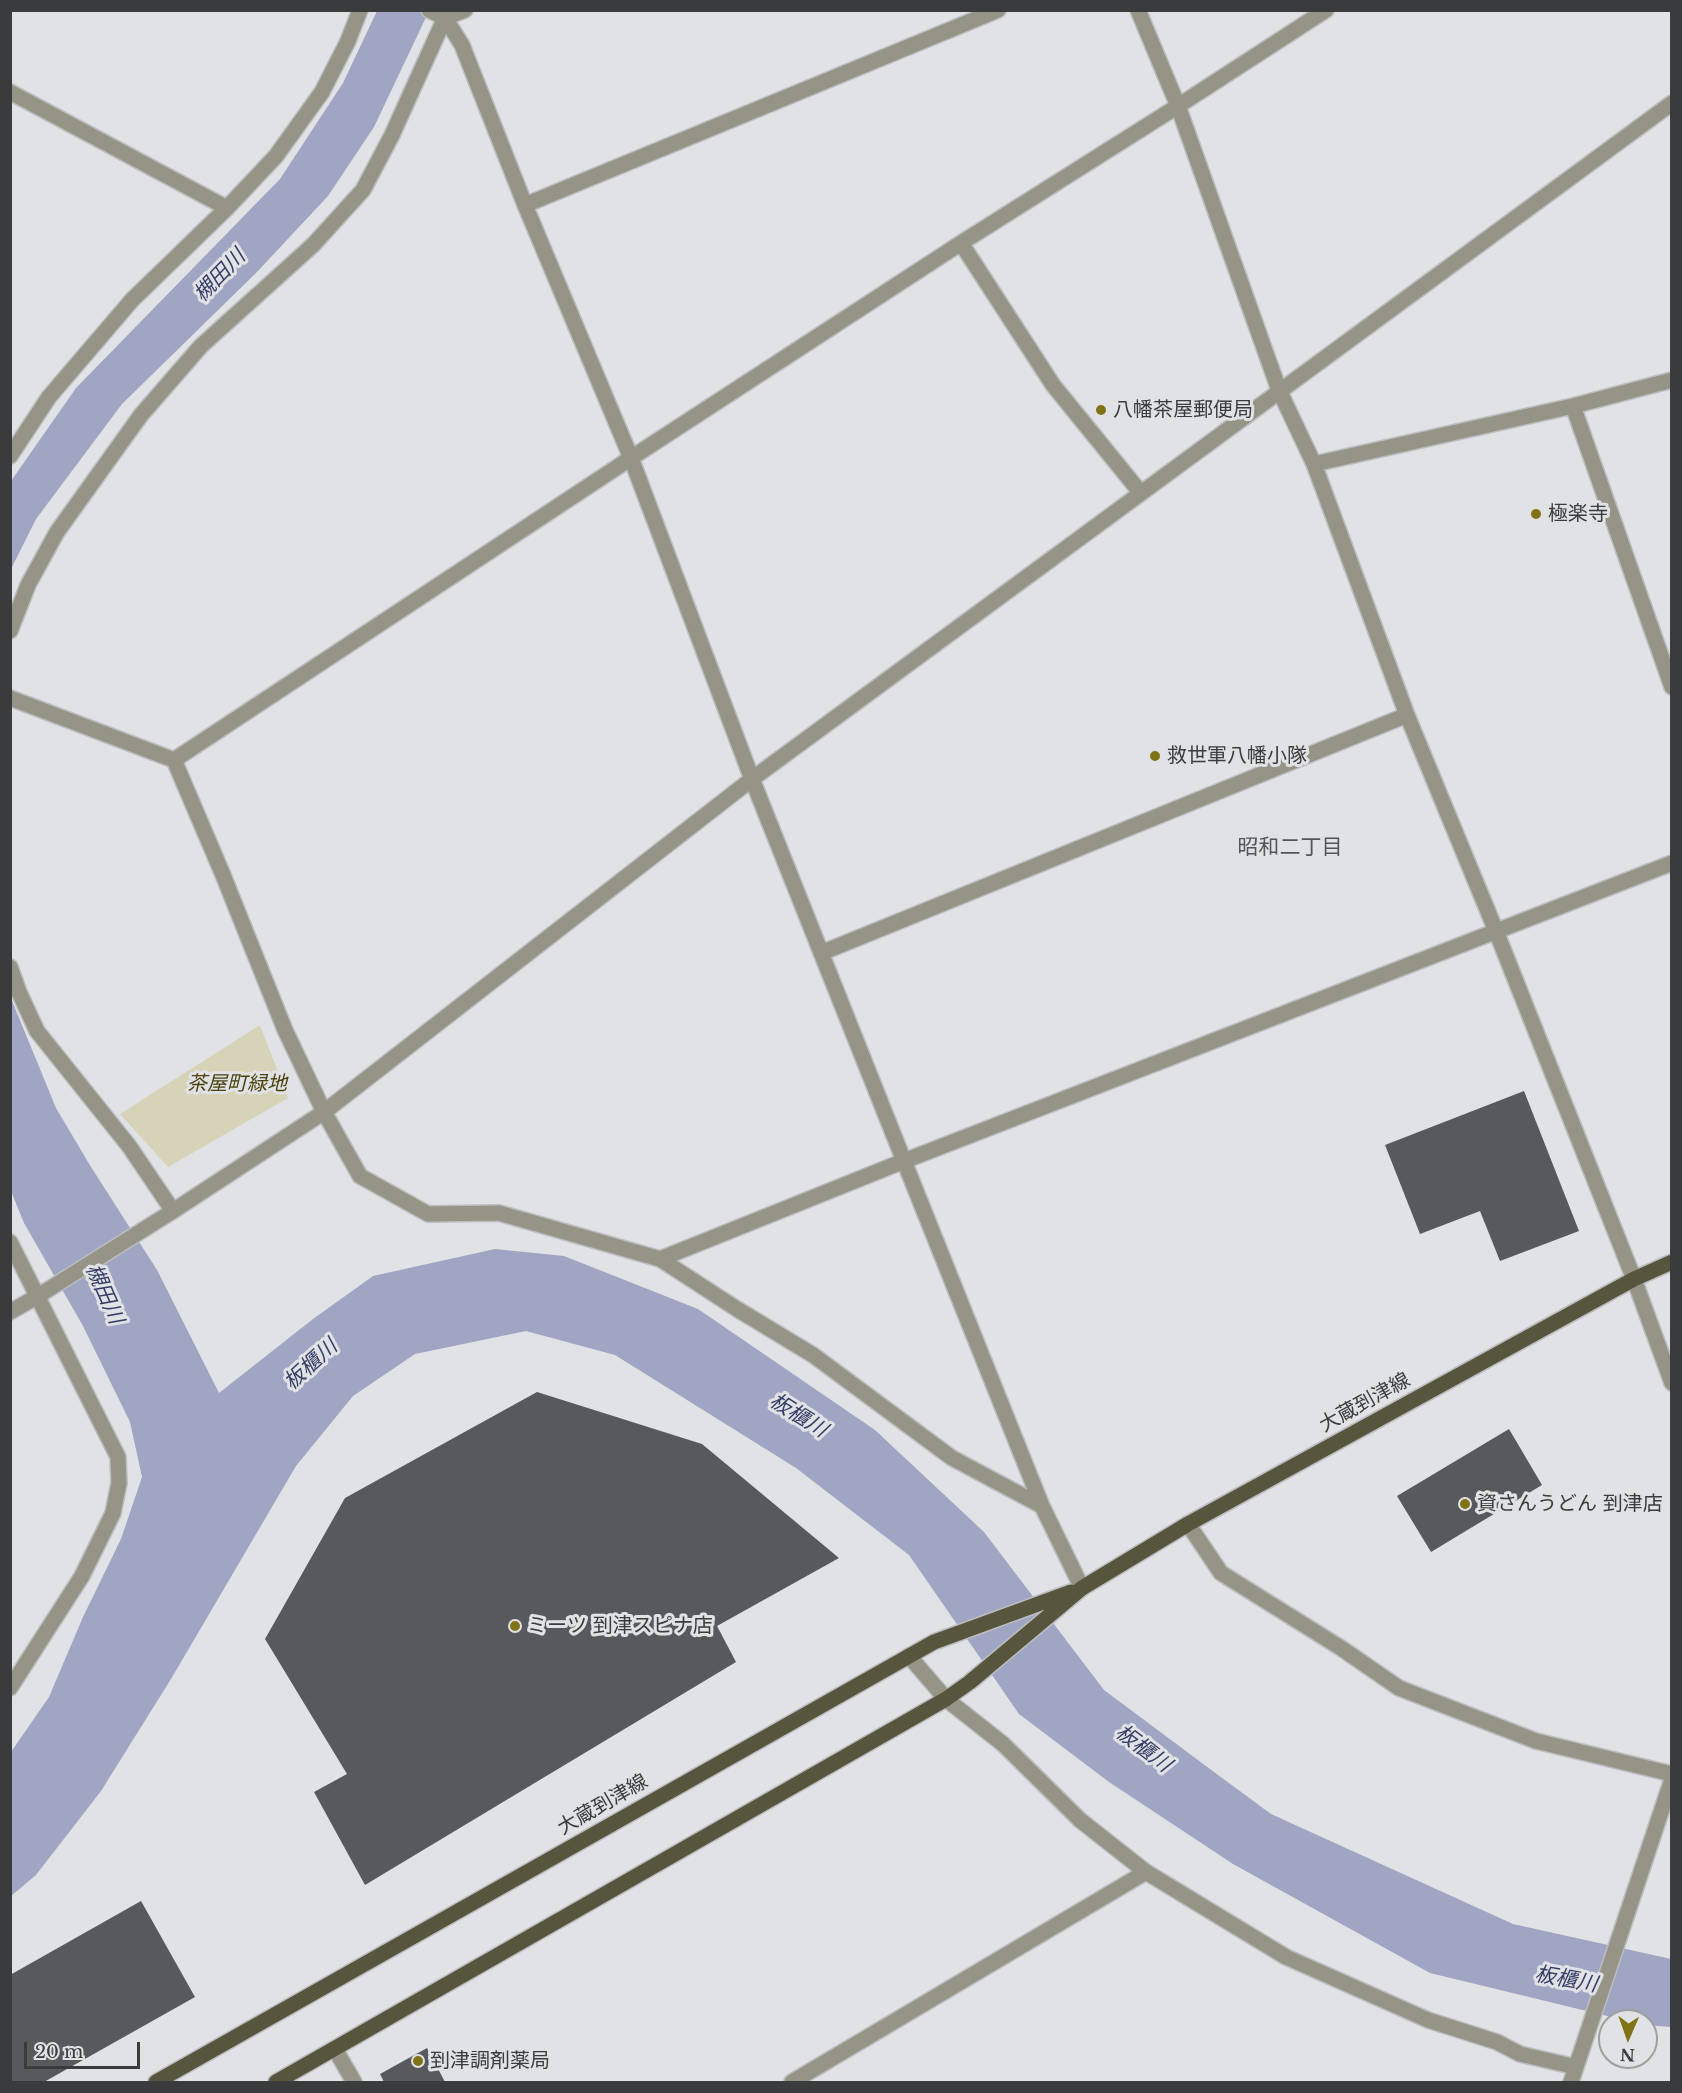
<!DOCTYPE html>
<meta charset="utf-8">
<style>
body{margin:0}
#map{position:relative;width:1682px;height:2093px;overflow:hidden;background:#e1e2e5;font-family:"Libre Baskerville",serif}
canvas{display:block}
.frame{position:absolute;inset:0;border:12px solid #3a3b3c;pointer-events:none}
.north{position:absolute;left:1598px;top:2009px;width:60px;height:60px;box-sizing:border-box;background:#e1e2e5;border:2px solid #9e9fa1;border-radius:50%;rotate:182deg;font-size:16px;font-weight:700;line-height:24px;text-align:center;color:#3a3b3c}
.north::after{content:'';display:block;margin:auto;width:21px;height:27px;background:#7f7315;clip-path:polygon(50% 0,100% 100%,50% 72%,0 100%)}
.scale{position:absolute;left:24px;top:2042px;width:116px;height:27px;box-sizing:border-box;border:3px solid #3a3b3c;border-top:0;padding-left:8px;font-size:18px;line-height:21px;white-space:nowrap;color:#3a3b3c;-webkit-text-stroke:4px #e1e2e5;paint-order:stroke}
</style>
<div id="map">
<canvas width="1682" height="2093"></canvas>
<div class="frame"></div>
<div class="north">N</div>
<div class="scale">20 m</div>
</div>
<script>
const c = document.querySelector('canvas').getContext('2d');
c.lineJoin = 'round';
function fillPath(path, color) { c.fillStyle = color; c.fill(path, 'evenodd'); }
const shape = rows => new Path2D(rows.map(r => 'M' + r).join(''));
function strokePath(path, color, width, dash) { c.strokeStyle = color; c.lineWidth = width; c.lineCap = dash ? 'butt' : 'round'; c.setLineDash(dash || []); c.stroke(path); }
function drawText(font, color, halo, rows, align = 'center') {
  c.font = font + ' "Libre Baskerville","Noto Sans JP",serif'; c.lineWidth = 6; c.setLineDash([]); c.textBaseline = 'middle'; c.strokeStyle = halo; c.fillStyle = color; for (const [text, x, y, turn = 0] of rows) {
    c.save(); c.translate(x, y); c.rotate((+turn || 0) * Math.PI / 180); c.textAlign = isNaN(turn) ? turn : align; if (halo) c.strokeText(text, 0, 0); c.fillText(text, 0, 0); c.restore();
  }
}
fillPath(shape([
 [260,1025,288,1098,168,1167,120,1114]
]), '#d6d3b9');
fillPath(shape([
 [377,11,429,11,374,127,328,196,256,273,122,404,36,519,11,569,11,481,76,388,280,179,343,83],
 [10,996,56,1108,91,1167,157,1270,219,1393,313,1319,373,1276,495,1249,564,1256,698,1309,875,1430,984,1532,1104,1690,1210,1769,1271,1814,1513,1924,1671,1959,1671,2027,1646,2025,1646,2021,1628,2021,1430,1973,1233,1864,1109,1782,1019,1714,909,1555,796,1468,615,1355,526,1331,415,1354,353,1396,296,1466,171,1679,101,1791,36,1875,11,1896,11,1752,49,1697,83,1617,121,1539,142,1477,130,1422,83,1326,24,1223,11,1191]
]), '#9fa5c2');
fillPath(shape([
 [1524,1091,1579,1231,1500,1261,1480,1211,1420,1234,1385,1145],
 [537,1392,702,1444,839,1558,717,1626,736,1662,365,1885,314,1792,347,1774,265,1639,345,1498],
 [1509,1429,1542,1485,1431,1552,1397,1496],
 [141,1901,195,1997,44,2082,10,2082,10,1975],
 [427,2048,445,2082,384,2082,380,2074]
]), '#58595c');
const minor = shape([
 [429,10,445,18],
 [1138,10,1178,106,1279,390,1314,464,1407,715,1496,931,1634,1279,1672,1383],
 [445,18,462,45,525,205,631,458,752,779,904,1161,1042,1506,1082,1588],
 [445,18,465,10],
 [10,92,227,208],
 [525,205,998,10],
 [961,243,1053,385,1140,492],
 [1573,406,1672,687],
 [10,456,49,397,132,300,227,208,276,156,322,92,348,41,360,10],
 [1314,464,1573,406,1672,380],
 [10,631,28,585,57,532,141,415,201,346,313,245,363,190,392,135,448,11],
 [10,698,174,760,223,875,285,1030,324,1112,360,1176,428,1214,499,1213,660,1259,737,1309,813,1355,952,1458,1042,1506],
 [174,760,631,458,961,243,1178,106,1326,10],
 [821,953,1407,715],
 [10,967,19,992,37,1031,129,1146,173,1211],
 [10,1242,118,1457,119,1483,113,1513,82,1576,10,1688],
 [660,1259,904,1161,1672,863],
 [10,1312,38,1296,173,1211,324,1112,752,779,1672,103],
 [1188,1524,1221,1573,1341,1648,1399,1688,1536,1741,1672,1774],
 [909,1656,946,1699,1003,1744,1080,1820,1146,1872,1286,1957,1428,2020,1497,2042,1520,2054,1576,2067],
 [335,2049,354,2082],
 [792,2082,1146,1872],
 [1571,2082,1672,1779]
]);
const major = shape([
 [156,2082,934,1642,1071,1592],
 [276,2082,946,1699,970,1682,1082,1588,1188,1524,1634,1279,1672,1262]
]);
strokePath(minor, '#bcbdc0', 18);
strokePath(major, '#bcbdc0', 18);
strokePath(minor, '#969487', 15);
strokePath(major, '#58553e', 15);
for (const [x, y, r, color] of [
 [1101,410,6,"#7f7315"],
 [1536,514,6,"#7f7315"],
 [1155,756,6,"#7f7315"],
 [1465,1504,6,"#7f7315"],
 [515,1626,6,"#7f7315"],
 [418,2061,6,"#7f7315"]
]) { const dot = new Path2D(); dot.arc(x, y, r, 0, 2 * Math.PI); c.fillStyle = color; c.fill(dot); strokePath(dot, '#e1e2e5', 2); }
drawText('20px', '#3a3b3c', '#e1e2e5', [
 ["八幡茶屋郵便局",1113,410],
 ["極楽寺",1548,514],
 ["救世軍八幡小隊",1167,756],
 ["資さんうどん 到津店",1477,1504],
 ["ミーツ 到津スピナ店",527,1626],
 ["到津調剤薬局",430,2061]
], 'left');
drawText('italic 20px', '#49420b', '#e1e2e5', [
 ["茶屋町緑地",237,1084]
]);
drawText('20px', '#3a3b3c', '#e1e2e5', [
 ["大蔵到津線",1365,1403,-29],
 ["大蔵到津線",603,1805,-30]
]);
drawText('italic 21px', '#353d66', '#e1e2e5', [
 ["槻田川",220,276,-46],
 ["槻田川",104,1294,66],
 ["板櫃川",311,1365,-42],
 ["板櫃川",798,1416,32],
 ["板櫃川",1143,1749,37],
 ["板櫃川",1566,1980,10]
]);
drawText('21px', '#545558', '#e1e2e5', [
 ["昭和二丁目",1290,848]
]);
</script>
